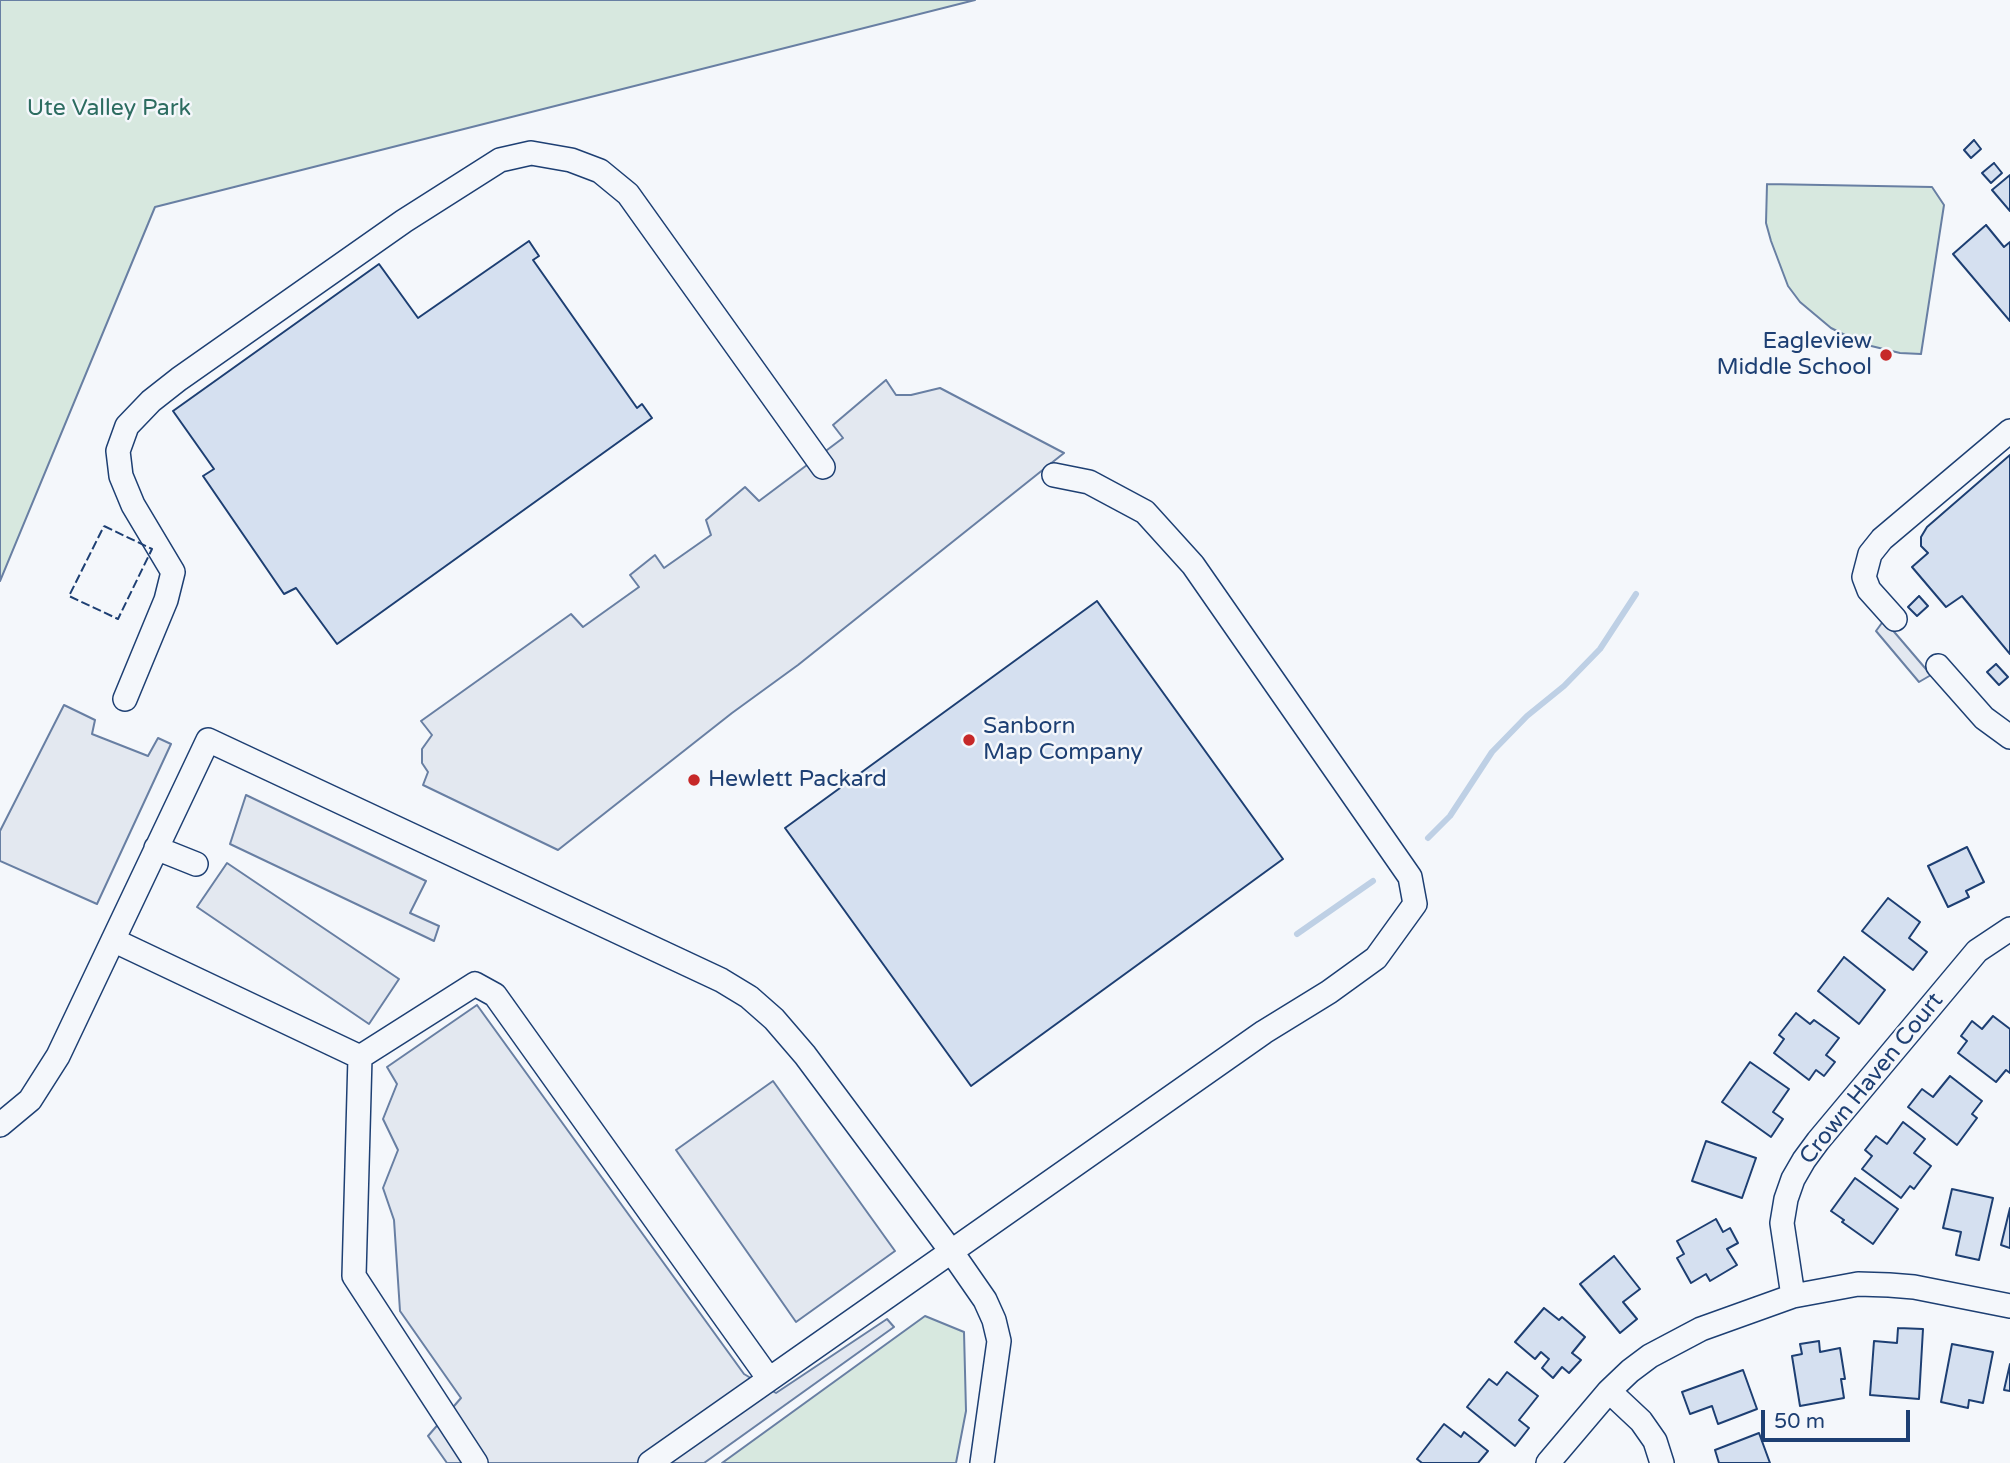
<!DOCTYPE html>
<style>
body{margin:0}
#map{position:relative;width:2010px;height:1463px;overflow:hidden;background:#f4f7fb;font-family:"Varela Round",sans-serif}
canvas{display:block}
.scale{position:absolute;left:1761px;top:1410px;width:149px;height:32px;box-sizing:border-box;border:4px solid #1d3f73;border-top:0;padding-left:9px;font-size:21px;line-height:24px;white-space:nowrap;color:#1d3f73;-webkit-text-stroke:5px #f4f7fb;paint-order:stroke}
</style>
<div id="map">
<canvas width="2010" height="1463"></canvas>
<div class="scale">50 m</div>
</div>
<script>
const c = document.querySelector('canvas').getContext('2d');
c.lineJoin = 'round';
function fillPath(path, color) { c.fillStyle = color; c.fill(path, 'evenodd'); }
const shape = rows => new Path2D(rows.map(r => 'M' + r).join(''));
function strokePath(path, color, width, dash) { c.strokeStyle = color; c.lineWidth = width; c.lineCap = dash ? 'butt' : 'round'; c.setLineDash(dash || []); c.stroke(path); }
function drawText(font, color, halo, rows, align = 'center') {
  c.font = font + ' "Varela Round",sans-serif'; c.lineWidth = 5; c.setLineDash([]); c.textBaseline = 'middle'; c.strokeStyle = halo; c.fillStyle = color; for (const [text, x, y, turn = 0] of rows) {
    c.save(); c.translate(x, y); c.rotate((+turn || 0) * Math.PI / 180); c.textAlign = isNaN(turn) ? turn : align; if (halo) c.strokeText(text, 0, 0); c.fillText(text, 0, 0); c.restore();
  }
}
const green = shape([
 [0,0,975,0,155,207,0,581,0,0],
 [1767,184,1932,187,1944,205,1921,354,1900,353,1863,344,1831,328,1800,302,1788,286,1771,241,1766,223,1767,184],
 [925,1316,964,1332,966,1411,956,1463,722,1463,925,1316]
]);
fillPath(green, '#d7e8df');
strokePath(green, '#687fa3', 2);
const parking = shape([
 [886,380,896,395,911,395,940,388,1064,453,798,665,732,713,558,850,423,785,428,772,422,763,422,749,432,735,421,721,571,614,583,627,639,587,630,575,655,555,664,568,711,535,706,520,745,487,759,501,843,438,833,425,886,380],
 [1884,620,1931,675,1919,682,1876,631,1884,620],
 [64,705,95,720,92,734,148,756,158,738,171,744,97,904,0,861,0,831,64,705],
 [246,795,426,881,410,913,439,926,434,941,230,844,246,795],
 [227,863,399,979,369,1024,197,907,227,863],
 [477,1005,744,1374,776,1393,887,1319,894,1327,704,1463,447,1463,428,1436,461,1398,400,1311,394,1220,383,1188,398,1150,383,1119,397,1084,387,1067,477,1005],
 [773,1081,895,1251,796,1322,676,1150,773,1081]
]);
fillPath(parking, '#e3e8f0');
strokePath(parking, '#687fa3', 2);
strokePath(shape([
 [1428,838,1450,816,1492,752,1527,716,1564,686,1600,649,1636,594],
 [1297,934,1373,881]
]), '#bed0e5', 6);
const building = shape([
 [1974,140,1981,149,1971,158,1964,150,1974,140],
 [1994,163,2002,173,1991,183,1982,173,1994,163],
 [2010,175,2010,211,1992,190,2010,175],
 [1986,225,2004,247,2010,242,2010,321,1953,254,1986,225],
 [529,241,539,256,533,260,637,408,642,404,652,418,337,644,296,588,284,594,203,476,214,469,173,411,379,264,418,318,529,241],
 [2010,455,2010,654,1962,596,1946,607,1912,567,1928,553,1921,546,1921,537,1927,527,2010,455],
 [1919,596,1928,606,1917,616,1908,607,1919,596],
 [1097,601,1283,859,971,1086,785,828,840,788,839,771,855,777,1097,601],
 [1996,664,2008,677,1999,685,1987,672,1996,664],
 [1967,847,1984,882,1966,891,1969,897,1948,907,1928,866,1967,847],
 [1888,898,1920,922,1909,938,1927,952,1913,970,1862,931,1888,898],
 [1844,957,1885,990,1859,1024,1818,991,1844,957],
 [1796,1013,1810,1024,1814,1020,1839,1038,1826,1055,1835,1062,1824,1076,1816,1070,1809,1080,1774,1053,1784,1039,1779,1035,1796,1013],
 [1993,1016,2010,1029,2010,1073,2006,1070,1996,1082,1958,1053,1967,1041,1961,1036,1972,1021,1982,1029,1993,1016],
 [1750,1062,1789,1089,1773,1112,1783,1119,1771,1137,1722,1102,1750,1062],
 [1950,1076,1982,1101,1972,1114,1977,1118,1957,1145,1908,1107,1922,1089,1933,1097,1950,1076],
 [1903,1122,1925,1139,1914,1153,1931,1166,1914,1189,1910,1186,1901,1198,1862,1169,1872,1156,1865,1150,1876,1136,1887,1144,1903,1122],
 [1706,1141,1756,1158,1742,1198,1692,1181,1706,1141],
 [1855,1178,1898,1209,1873,1244,1842,1222,1844,1220,1831,1211,1855,1178],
 [1952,1189,1993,1198,1979,1260,1956,1255,1961,1232,1943,1228,1952,1189],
 [2010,1208,2010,1248,2001,1245,2010,1208],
 [1716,1219,1723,1232,1730,1228,1738,1243,1727,1249,1737,1265,1710,1281,1706,1274,1691,1283,1677,1258,1684,1254,1677,1241,1716,1219],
 [1614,1256,1640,1289,1623,1302,1637,1319,1620,1333,1580,1284,1614,1256],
 [1544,1308,1559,1320,1562,1317,1585,1337,1572,1353,1581,1360,1569,1373,1562,1367,1553,1378,1542,1368,1549,1359,1541,1352,1535,1359,1515,1342,1544,1308],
 [1898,1328,1923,1329,1919,1399,1870,1395,1874,1341,1897,1343,1898,1328],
 [1819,1341,1820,1352,1840,1348,1845,1379,1841,1379,1844,1398,1800,1406,1792,1356,1802,1354,1800,1344,1819,1341],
 [1952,1344,1993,1352,1983,1403,1969,1400,1968,1408,1941,1402,1952,1344],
 [2010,1364,2010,1391,2004,1390,2010,1364],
 [1743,1370,1757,1409,1718,1424,1712,1406,1690,1414,1682,1392,1743,1370],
 [1507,1372,1538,1396,1519,1420,1529,1428,1515,1446,1467,1407,1489,1379,1497,1385,1507,1372],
 [1444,1424,1461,1437,1464,1432,1488,1451,1478,1463,1422,1463,1417,1459,1444,1424],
 [1759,1433,1770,1463,1719,1463,1715,1450,1759,1433]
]);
fillPath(building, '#d5e0f0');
strokePath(building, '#1d3f73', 2);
const minor = shape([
 [1895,619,1869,590,1864,577,1870,554,1882,539,2010,431],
 [1938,666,1984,718,2010,737],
 [125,699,166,600,173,572,133,505,121,476,118,451,127,426,151,401,179,379,404,221,500,160,531,153,571,160,600,171,628,194,823,467],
 [156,848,196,864],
 [113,940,360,1057,354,1276,476,1463],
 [360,1057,475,984,495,995,769,1379],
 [0,1125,30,1100,58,1056,208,740,721,980,749,997,774,1019,805,1055,951,1251,985,1300,994,1320,999,1341,982,1463],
 [1793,1296,1782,1223,1786,1199,1793,1179,1804,1160,1818,1141,1977,951,2010,929],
 [1609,1391,1641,1421,1655,1441,1662,1463],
 [650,1463,1264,1032,1329,992,1376,958,1415,904,1410,877,1193,565,1145,512,1089,482,1054,475],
 [1548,1463,1609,1391,1630,1371,1650,1356,1701,1329,1793,1296,1858,1284,1889,1285,1914,1287,2010,1306]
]);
strokePath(minor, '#1d3f73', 26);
strokePath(minor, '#f4f7fb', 23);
strokePath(shape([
 [104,526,152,549,118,619,69,596,104,526]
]), '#1d3f73', 2, [9, 3.5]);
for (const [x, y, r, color] of [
 [1886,355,7,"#c62828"],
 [969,740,7,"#c62828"],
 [694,780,7,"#c62828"]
]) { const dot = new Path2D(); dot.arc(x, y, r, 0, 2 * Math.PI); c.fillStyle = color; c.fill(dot); strokePath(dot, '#f4f7fb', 2.5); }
drawText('23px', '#2c6c60', '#f4f7fb', [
 ["Ute Valley Park",109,109]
]);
drawText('23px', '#1d3f73', '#f4f7fb', [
 ["Eagleview",1872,342,"right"],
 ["Middle School",1872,368,"right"],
 ["Sanborn",983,727],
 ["Map Company",983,753],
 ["Hewlett Packard",708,780]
], 'left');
drawText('23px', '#1d3f73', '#f4f7fb', [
 ["Crown Haven Court",1872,1079,-51]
]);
</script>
